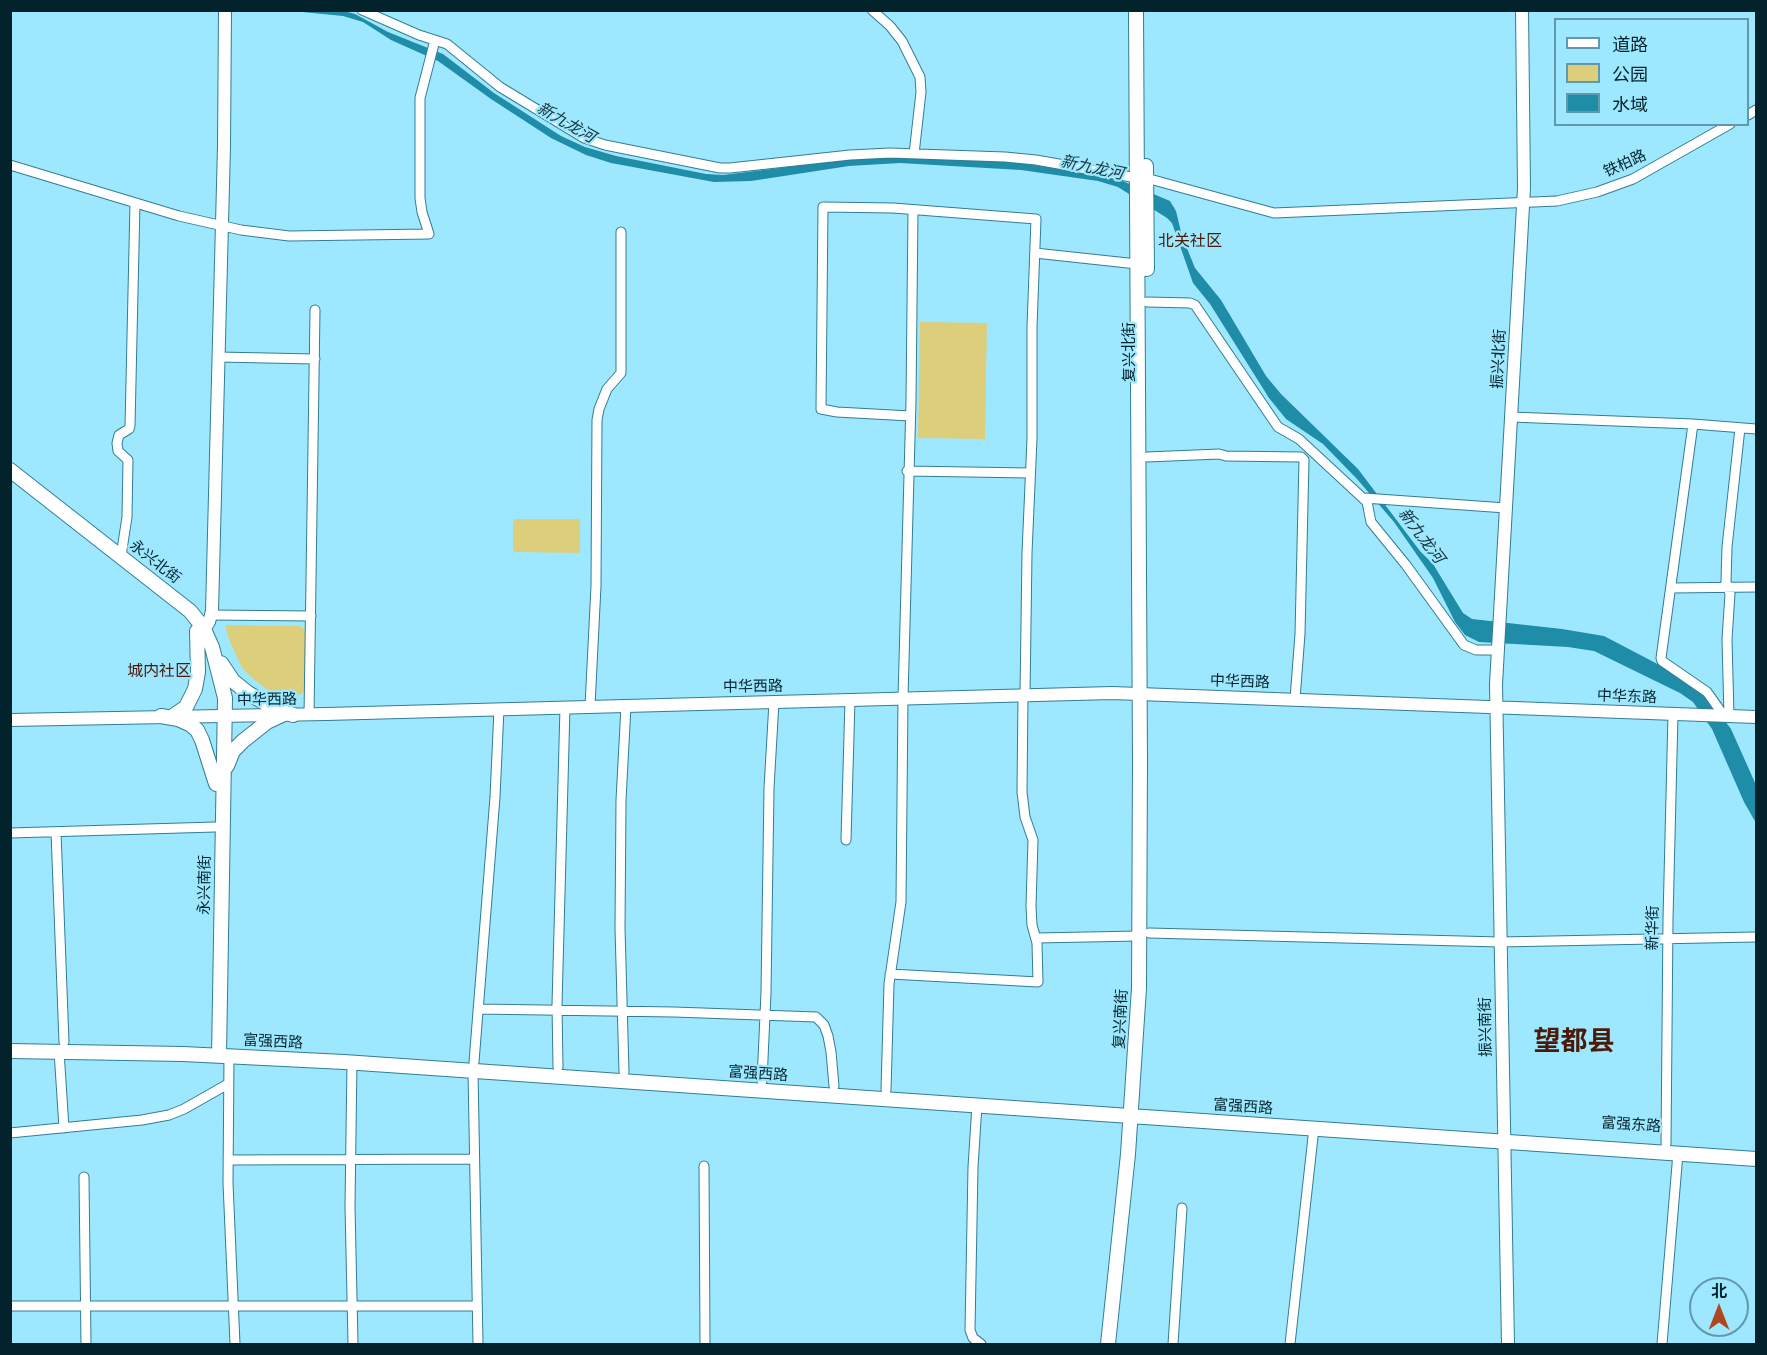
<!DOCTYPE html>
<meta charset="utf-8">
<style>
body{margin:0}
#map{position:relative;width:1767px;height:1355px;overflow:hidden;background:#9ee8ff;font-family:"PT Sans Narrow","Noto Sans SC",sans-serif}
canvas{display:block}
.frame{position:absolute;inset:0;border:12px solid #03232c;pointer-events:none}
.legend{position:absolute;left:1554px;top:18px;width:195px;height:108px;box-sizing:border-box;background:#9ee8ff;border:2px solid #6099ab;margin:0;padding:8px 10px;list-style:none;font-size:18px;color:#03232c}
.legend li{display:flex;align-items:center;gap:12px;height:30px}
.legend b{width:30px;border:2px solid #6099ab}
.north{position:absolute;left:1689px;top:1277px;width:60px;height:60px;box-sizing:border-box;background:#9ee8ff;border:2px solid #6099ab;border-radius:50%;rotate:0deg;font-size:16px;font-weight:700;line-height:24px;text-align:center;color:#03232c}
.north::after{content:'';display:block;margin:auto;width:21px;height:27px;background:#af4822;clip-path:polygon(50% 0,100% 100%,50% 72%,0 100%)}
</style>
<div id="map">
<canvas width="1767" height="1355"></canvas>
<div class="frame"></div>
<ul class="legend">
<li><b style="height:8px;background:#fff"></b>道路</li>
<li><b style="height:16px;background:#ddce7c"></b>公园</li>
<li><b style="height:16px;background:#1f8ca8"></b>水域</li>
</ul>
<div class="north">北</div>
</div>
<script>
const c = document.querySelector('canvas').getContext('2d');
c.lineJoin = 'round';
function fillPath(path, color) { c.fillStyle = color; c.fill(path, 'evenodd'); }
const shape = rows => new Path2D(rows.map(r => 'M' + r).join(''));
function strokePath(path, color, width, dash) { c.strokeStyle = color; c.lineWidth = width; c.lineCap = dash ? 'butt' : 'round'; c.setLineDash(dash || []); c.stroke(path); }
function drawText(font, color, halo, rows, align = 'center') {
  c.font = font + ' "PT Sans Narrow","Noto Sans SC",sans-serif'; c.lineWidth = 4.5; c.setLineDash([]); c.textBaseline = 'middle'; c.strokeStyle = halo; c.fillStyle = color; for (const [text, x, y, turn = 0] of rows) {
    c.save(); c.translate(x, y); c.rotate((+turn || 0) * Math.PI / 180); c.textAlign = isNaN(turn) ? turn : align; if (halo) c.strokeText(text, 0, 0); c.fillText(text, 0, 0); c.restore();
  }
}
fillPath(shape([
 [920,322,987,323,985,439,918,438],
 [516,519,580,519,580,553,515,552,513,550,513,522],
 [226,625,300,626,303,628,305,631,305,690,301,694,296,696,270,692,251,677,242,668,230,642,226,630]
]), '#ddce7c');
fillPath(shape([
 [292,11,344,11,355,14,388,32,443,54,494,93,561,136,585,147,616,156,706,174,723,175,868,157,1014,162,1113,177,1170,201,1176,211,1182,236,1195,268,1221,300,1266,376,1281,394,1358,469,1420,551,1433,564,1463,613,1472,619,1562,629,1604,636,1669,670,1708,698,1731,729,1756,785,1756,823,1744,802,1712,729,1693,702,1680,693,1594,651,1568,647,1479,642,1465,635,1455,622,1433,578,1394,522,1357,479,1323,444,1286,419,1269,398,1210,304,1193,283,1172,223,1167,218,1118,187,1098,181,1021,170,900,163,849,166,751,181,714,182,611,163,586,155,551,138,491,99,438,61,391,40,363,22,343,16]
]), '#1f8ca8');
const minor = shape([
 [362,10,419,35,447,44,500,87,584,138,605,145,720,168,730,168,850,155,890,153,1005,157,1036,160,1137,178],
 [872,10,890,26,902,41,920,77,921,92,914,154],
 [1748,115,1756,110],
 [10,165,179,216,241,230,289,236,429,234,422,212,420,198,420,98,435,40],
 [1146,178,1274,213,1557,201,1597,192,1633,179,1730,124],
 [1035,253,1137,264],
 [1147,302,1190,303,1195,305,1278,427,1299,439,1367,502,1371,522,1406,565,1464,645,1476,650,1498,650],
 [218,357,315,359],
 [910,416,837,412,821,409,823,207,893,208,1036,219,1032,327,1032,439,1027,553,1025,695],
 [1511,417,1693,424,1756,429],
 [1693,424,1661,658,1662,661,1707,692,1724,716],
 [1147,457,1219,454,1226,456,1301,457,1304,460,1300,634,1295,699],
 [907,471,1030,473],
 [1364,498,1506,508],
 [121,556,127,517,128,460,118,451,117,443,119,435,129,429,130,426,135,203],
 [1671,588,1756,587],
 [211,615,311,616],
 [590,706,596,586,597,420,599,409,607,389,621,373,621,232],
 [309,715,315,310],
 [1729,716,1727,639,1730,594,1726,582,1727,547,1740,428],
 [56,832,64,1042],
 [10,833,215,827],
 [846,840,850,700],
 [1149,933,1500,942,1756,937],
 [1036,938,1139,936],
 [890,974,1038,982,1037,943,1032,925,1031,906,1033,840,1025,817,1022,792,1023,695],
 [478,1009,674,1012,816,1017,824,1025,828,1036,831,1052,834,1086],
 [59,1051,64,1128],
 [229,1056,228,1183,235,1344],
 [352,1062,350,1206,353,1344],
 [474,1062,495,797,499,709],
 [558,1067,557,1005,565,707],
 [473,1071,478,1344],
 [624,1072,620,928,621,800,626,706],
 [762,1081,766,993,769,788,774,702],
 [886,1090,889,984,901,902,903,698,911,401,913,210],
 [977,1105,973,1167,970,1330,973,1338,981,1344],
 [10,1133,142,1120,169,1115,184,1109,228,1084],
 [1666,1144,1668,919,1673,714],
 [228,1160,474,1159],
 [704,1166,705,1344],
 [84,1177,86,1344],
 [10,1306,476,1306],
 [1173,1344,1182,1208],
 [1290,1344,1314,1128],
 [1662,1344,1678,1153]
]);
const tertiary = shape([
 [204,629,209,622,212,611,224,146,225,10],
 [10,720,326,714,1112,693,1756,717],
 [1508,1344,1496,684,1524,188,1522,10]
]);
const secondary = shape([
 [1146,166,1147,269],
 [10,470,190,611,203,627,212,647,225,698,219,1056],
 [221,663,233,681,248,693,265,703,293,715],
 [161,716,178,719,191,725,197,730,202,740,216,784],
 [173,716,186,707,195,689,198,672,197,631],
 [227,766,233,751,243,741,267,722,282,715],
 [10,1051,183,1054,344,1062,1756,1159],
 [1108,1344,1128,1154,1139,988,1140,761,1136,10]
]);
strokePath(minor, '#327d92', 11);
strokePath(tertiary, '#327d92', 14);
strokePath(secondary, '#327d92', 16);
strokePath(minor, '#fff', 9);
strokePath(tertiary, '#fff', 12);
strokePath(secondary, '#fff', 14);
drawText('15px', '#03232c', '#9ee8ff', [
 ["铁柏路",1625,164,-24],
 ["复兴北街",1130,352,-90],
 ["振兴北街",1499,359,-87],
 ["永兴北街",155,562,38],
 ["中华西路",1240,682,2],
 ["中华西路",753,687,-1],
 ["中华东路",1627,697,2],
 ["中华西路",267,700,-1],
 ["永兴南街",205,885,-89],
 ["新华街",1653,928,-89],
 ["复兴南街",1121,1019,-87],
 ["振兴南街",1486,1027,-91],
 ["富强西路",273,1042,3],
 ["富强西路",758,1074,4],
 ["富强西路",1243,1107,4],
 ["富强东路",1631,1125,4]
]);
drawText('italic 16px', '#15343d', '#9ee8ff', [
 ["新九龙河",566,123,30],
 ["新九龙河",1092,168,12],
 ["新九龙河",1421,536,53]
]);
drawText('16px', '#4b1907', '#9ee8ff', [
 ["北关社区",1190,241],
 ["城内社区",159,671]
]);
drawText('bold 27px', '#4b1907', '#9ee8ff', [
 ["望都县",1574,1042]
]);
</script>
